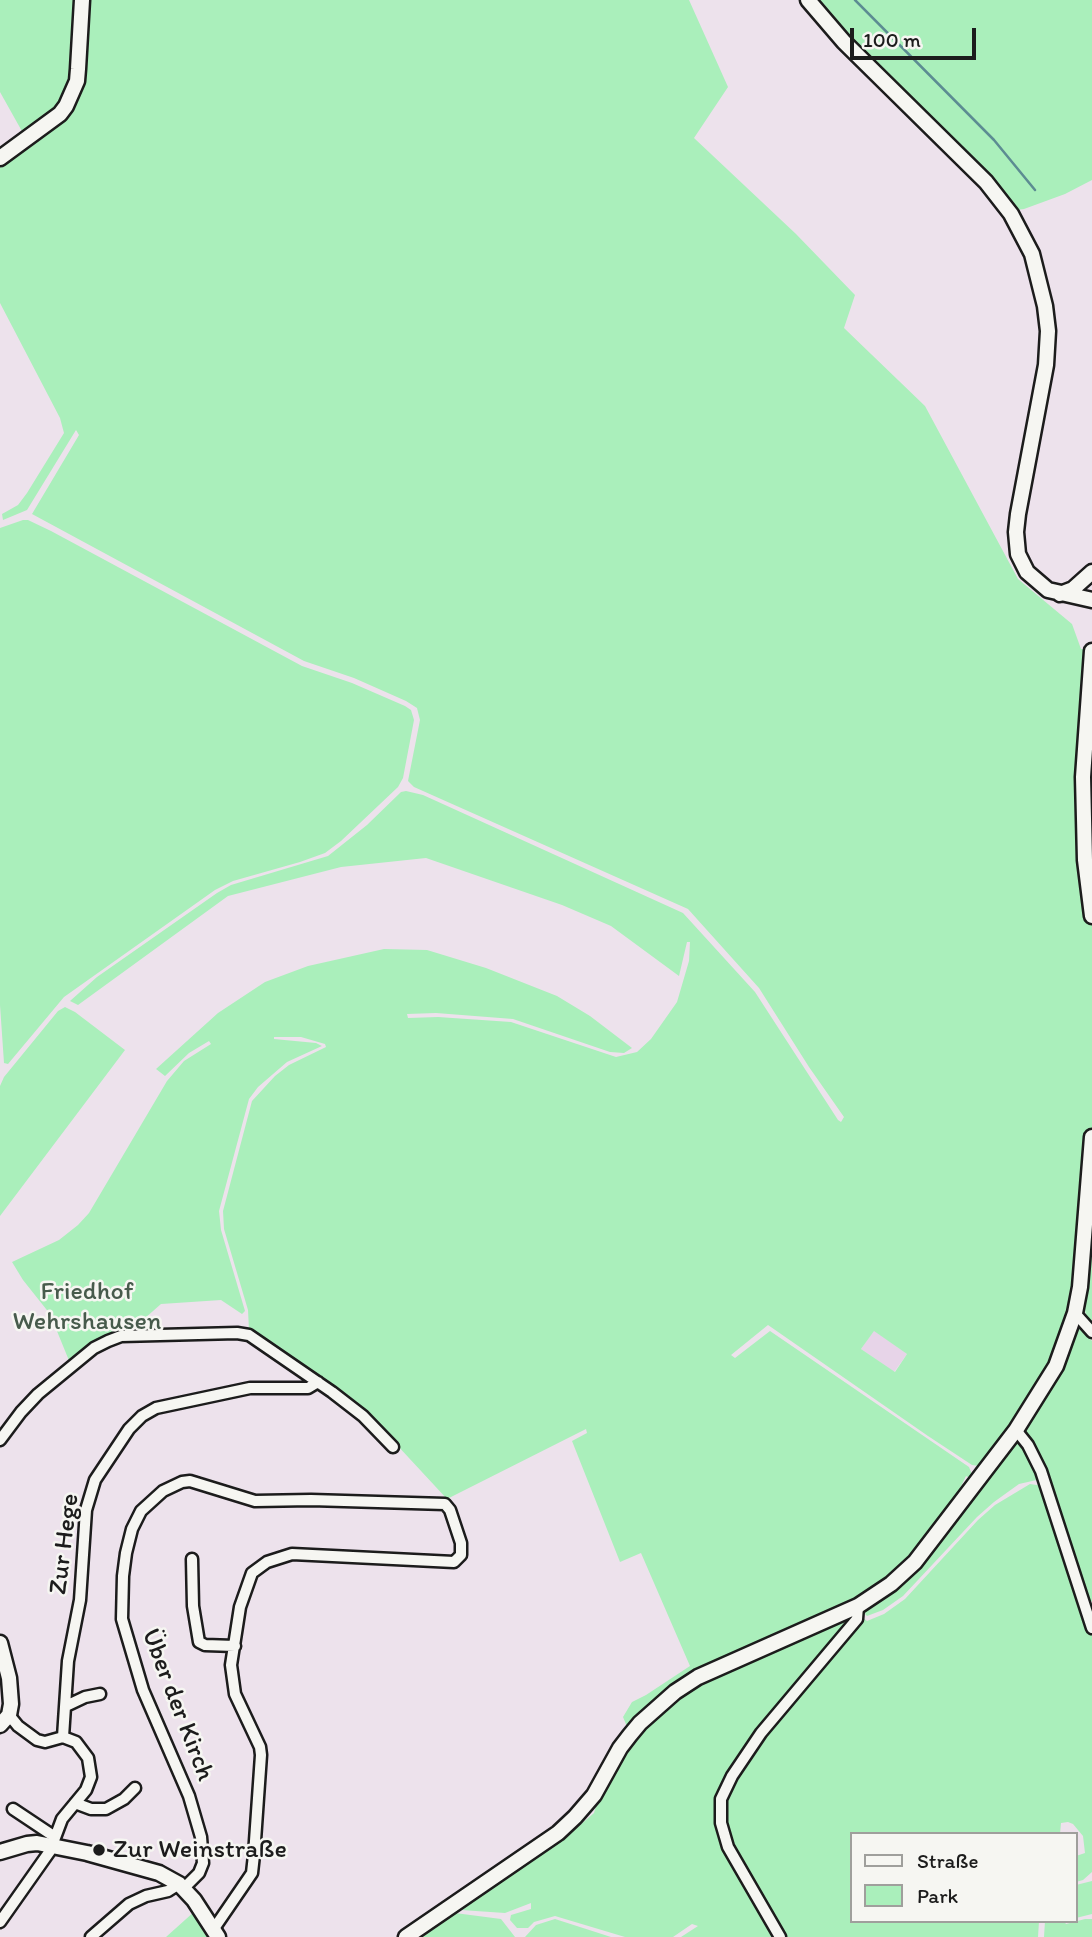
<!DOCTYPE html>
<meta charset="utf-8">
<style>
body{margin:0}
#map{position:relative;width:1092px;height:1937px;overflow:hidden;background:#ede2ec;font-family:Itim,sans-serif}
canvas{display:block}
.legend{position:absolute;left:850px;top:1832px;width:228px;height:91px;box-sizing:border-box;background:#f6f6f2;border:2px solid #9f9f9c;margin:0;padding:9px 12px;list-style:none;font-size:21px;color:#1c1c1c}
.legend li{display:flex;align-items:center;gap:14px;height:35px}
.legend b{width:35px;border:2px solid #9f9f9c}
.scale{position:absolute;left:850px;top:28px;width:126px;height:32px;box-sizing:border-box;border:4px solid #1c1c1c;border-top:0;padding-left:9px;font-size:21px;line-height:24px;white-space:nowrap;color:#1c1c1c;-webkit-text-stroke:5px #f6f6f2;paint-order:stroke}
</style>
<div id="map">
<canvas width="1092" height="1937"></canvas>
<ul class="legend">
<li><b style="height:9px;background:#f6f6f2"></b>Straße</li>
<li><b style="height:19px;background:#aaefbb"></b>Park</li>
</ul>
<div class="scale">100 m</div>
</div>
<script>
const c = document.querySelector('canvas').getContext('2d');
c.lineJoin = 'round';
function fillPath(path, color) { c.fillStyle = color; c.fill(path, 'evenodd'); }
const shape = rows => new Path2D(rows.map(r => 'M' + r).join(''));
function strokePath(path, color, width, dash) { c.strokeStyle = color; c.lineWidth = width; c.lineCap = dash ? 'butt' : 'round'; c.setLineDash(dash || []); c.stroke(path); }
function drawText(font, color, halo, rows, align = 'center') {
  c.font = font + ' Itim,sans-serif'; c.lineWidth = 5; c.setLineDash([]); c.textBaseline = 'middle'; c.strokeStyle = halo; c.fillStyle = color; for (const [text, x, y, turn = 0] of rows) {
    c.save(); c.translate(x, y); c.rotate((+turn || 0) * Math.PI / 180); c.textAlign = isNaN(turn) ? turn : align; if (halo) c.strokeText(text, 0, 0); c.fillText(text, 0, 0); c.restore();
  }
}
fillPath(shape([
 [874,1330,907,1354,894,1372,861,1349]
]), '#e7d4e8');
fillPath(shape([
 [0,0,689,0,728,87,694,138,796,234,855,295,844,328,925,406,1018,579,1072,624,1081,649,1092,650,1092,1144,1070,1312,1048,1364,1013,1425,979,1466,972,1465,928,1436,768,1325,731,1355,735,1358,770,1331,969,1467,973,1477,970,1478,966,1476,952,1505,911,1557,876,1589,823,1616,694,1674,628,1729,623,1717,632,1702,646,1695,690,1666,641,1553,620,1562,572,1441,587,1433,586,1429,447,1499,396,1444,318,1381,249,1330,248,1310,224,1229,223,1211,252,1101,275,1076,289,1065,326,1047,325,1044,301,1037,274,1037,274,1039,316,1043,322,1046,287,1062,258,1087,249,1099,219,1211,221,1230,245,1311,242,1314,221,1300,161,1304,128,1333,70,1363,50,1314,23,1280,12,1262,59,1240,78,1225,89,1213,167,1081,184,1061,211,1044,209,1041,189,1053,165,1076,156,1069,218,1013,265,982,308,966,384,949,427,950,486,968,557,996,590,1016,632,1048,624,1053,610,1052,513,1019,436,1013,407,1014,408,1018,438,1017,511,1022,616,1057,637,1052,651,1039,677,1002,689,961,690,942,687,942,679,976,611,926,562,905,426,858,341,867,228,896,78,1005,70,1001,97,977,217,893,231,885,328,856,367,825,401,792,406,791,423,795,683,913,755,992,838,1120,841,1122,844,1117,809,1067,759,988,688,909,414,787,408,781,420,720,417,708,406,701,354,678,304,661,32,514,79,435,76,430,27,510,3,520,2,514,18,505,27,493,64,433,60,418,0,303,0,162,28,142,0,92],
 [874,1331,907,1354,895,1372,861,1349],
 [816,0,1092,0,1092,180,1065,194,1024,209,1016,210,848,39],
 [23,520,28,520,51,531,302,666,352,683,405,706,411,710,414,720,403,778,398,787,341,841,325,853,300,862,233,881,215,890,64,997,8,1064,4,1063,0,1005,0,528],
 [65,1007,75,1012,125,1050,0,1216,0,1086,4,1077,58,1011],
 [1092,1219,1092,1325,1087,1320,1083,1301,1090,1257],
 [1080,1327,1092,1341,1092,1601,1086,1603,1068,1548,1020,1431,1027,1425,1043,1401,1063,1367,1075,1333],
 [1018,1438,1021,1439,1041,1479,1019,1484,994,1502,977,1517,903,1596,883,1610,867,1616,865,1614,866,1608,913,1575],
 [1030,1484,1043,1486,1081,1608,1092,1634,1092,1872,1083,1880,1076,1882,1076,1856,1085,1853,1083,1836,1073,1824,1068,1822,1061,1823,1060,1834,852,1834,852,1921,1039,1921,1038,1937,681,1937,698,1926,692,1924,673,1937,625,1937,555,1916,534,1922,528,1928,517,1928,510,1920,511,1915,531,1909,531,1903,505,1913,461,1910,518,1866,523,1867,567,1836,594,1813,597,1802,625,1753,644,1727,681,1694,716,1675,850,1618,862,1617,867,1621,884,1614,905,1599,978,1520,995,1505],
 [1092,1881,1092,1914,1076,1918,1076,1885],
 [195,1911,211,1937,166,1937],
 [455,1913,501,1919,515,1937,421,1937],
 [555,1919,611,1937,525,1937,536,1925],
 [1085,1919,1092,1919,1092,1937,1044,1937,1045,1921,1064,1921,1066,1924]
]), '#aaefbb');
strokePath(shape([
 [855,0,994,140,1035,190]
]), '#5c8c92', 2.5);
const street = shape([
 [1075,1313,1092,1332],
 [1016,1430,1028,1445,1041,1471,1092,1628],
 [0,1440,21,1412,38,1394,94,1348,108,1341,121,1336,237,1333,249,1335,332,1392,363,1416,393,1447],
 [192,1559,193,1606,199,1642,205,1645,235,1646],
 [66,1706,85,1697,100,1694],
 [63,1737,68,1661,80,1600,86,1510,95,1480,129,1429,142,1416,156,1408,250,1388,308,1388,318,1382],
 [75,1803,91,1809,106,1809,124,1799,135,1788],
 [13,1809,55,1837],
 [183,1889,199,1873,203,1863,201,1837,189,1796,143,1690,122,1619,123,1576,126,1553,132,1529,141,1511,163,1491,182,1482,190,1481,255,1501,311,1500,445,1504,450,1510,461,1543,461,1555,454,1562,292,1554,267,1562,252,1573,240,1607,231,1665,235,1694,260,1747,261,1755,254,1855,252,1873,213,1930],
 [0,1922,50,1851,62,1819,86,1790,91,1777,88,1758,76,1742,63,1737,45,1742,37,1740,18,1726,9,1715],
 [91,1937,129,1904,146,1896,168,1891,179,1884],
 [780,1937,728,1847,721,1823,721,1799,732,1776,761,1733,857,1619,858,1606]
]);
const secondary = shape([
 [808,0,844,42,986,182,1011,214,1032,254,1045,306,1048,331,1046,365,1018,514,1016,532,1018,554,1027,572,1048,590,1092,600],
 [0,158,60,114,66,106,77,81,78,69,82,0],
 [1060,594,1073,589,1092,572],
 [1092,651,1083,777,1085,860,1092,916],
 [0,1643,9,1678,11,1704,9,1715,0,1725],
 [0,1852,27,1844,37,1843,87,1853,159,1873,179,1884,194,1900,218,1937],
 [406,1937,558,1833,575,1817,594,1795,620,1748,630,1735,640,1723,675,1692,698,1677,858,1606,891,1584,915,1562,1016,1430,1056,1366,1075,1313,1080,1287,1092,1137]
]);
strokePath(street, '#1c1c1c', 15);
strokePath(secondary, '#1c1c1c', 19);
strokePath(street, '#f6f6f2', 10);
strokePath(secondary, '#f6f6f2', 14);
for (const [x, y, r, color] of [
 [99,1850,7,"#1c1c1c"]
]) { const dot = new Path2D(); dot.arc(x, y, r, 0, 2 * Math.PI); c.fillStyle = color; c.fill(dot); strokePath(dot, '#f6f6f2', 2.5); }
drawText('26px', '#475b4c', '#f6f6f2', [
 ["Friedhof",87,1292],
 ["Wehrshausen",87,1322]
]);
drawText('26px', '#1c1c1c', '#f6f6f2', [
 ["Zur Hege",65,1544,-83],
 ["Über der Kirch",177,1705,69]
]);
drawText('26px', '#1c1c1c', '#f6f6f2', [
 ["Zur Weinstraße",113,1850]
], 'left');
</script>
